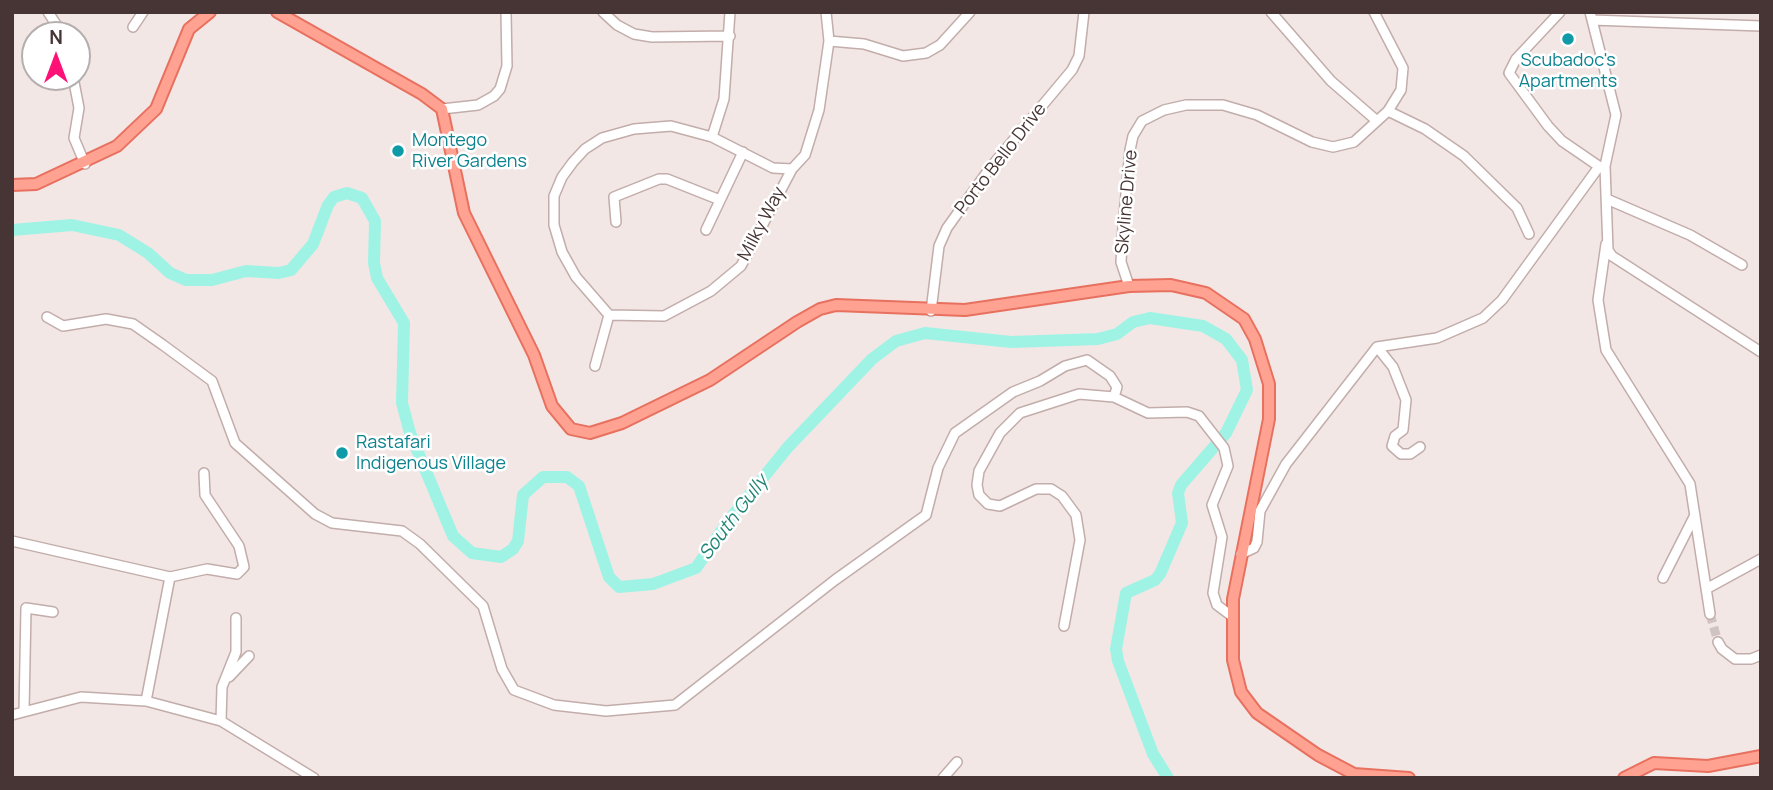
<!DOCTYPE html>
<style>
body{margin:0}
#map{position:relative;width:1773px;height:790px;overflow:hidden;background:#f3e7e5;font-family:Manrope,sans-serif}
canvas{display:block}
.frame{position:absolute;inset:0;border:14px solid #463534;pointer-events:none}
.north{position:absolute;left:21px;top:21px;width:70px;height:70px;box-sizing:border-box;background:#fff;border:2px solid #b5aeae;border-radius:50%;rotate:0deg;font-size:19px;font-weight:700;line-height:28px;text-align:center;color:#463534}
.north::after{content:'';display:block;margin:auto;width:24px;height:32px;background:#ff1076;clip-path:polygon(50% 0,100% 100%,50% 72%,0 100%)}
</style>
<div id="map">
<canvas width="1773" height="790"></canvas>
<div class="frame"></div>
<div class="north">N</div>
</div>
<script>
const c = document.querySelector('canvas').getContext('2d');
c.lineJoin = 'round';
const shape = rows => new Path2D(rows.map(r => 'M' + r).join(''));
function strokePath(path, color, width, dash) { c.strokeStyle = color; c.lineWidth = width; c.lineCap = dash ? 'butt' : 'round'; c.setLineDash(dash || []); c.stroke(path); }
function drawText(font, color, halo, rows, align = 'center') {
  c.font = font + ' Manrope,sans-serif'; c.lineWidth = 5; c.setLineDash([]); c.textBaseline = 'middle'; c.strokeStyle = halo; c.fillStyle = color; for (const [text, x, y, turn = 0] of rows) {
    c.save(); c.translate(x, y); c.rotate((+turn || 0) * Math.PI / 180); c.textAlign = isNaN(turn) ? turn : align; if (halo) c.strokeText(text, 0, 0); c.fillText(text, 0, 0); c.restore();
  }
}
strokePath(shape([
 [12,230,72,225,119,235,148,253,170,273,186,280,212,280,246,271,279,273,291,270,313,244,328,205,334,197,347,193,362,198,375,221,374,263,377,278,404,323,402,403,410,433,453,536,472,553,501,557,513,549,518,541,523,495,543,477,567,477,579,486,609,577,619,587,653,584,696,568,729,520,788,447,872,359,896,341,925,333,1011,342,1098,339,1117,334,1133,322,1150,318,1203,326,1226,339,1242,360,1247,390,1226,433,1181,485,1178,493,1182,523,1160,574,1155,580,1126,593,1116,649,1118,661,1153,754,1168,778]
]), '#9ff3e5', 12);
strokePath(shape([
 [1710,614,1718,642]
]), '#d0c3c2', 9, [9, 4.5]);
const minor = shape([
 [48,12,63,35],
 [603,12,617,25,634,34,652,37,730,36],
 [1271,12,1331,81,1377,121],
 [1560,12,1516,59,1509,73,1548,126,1562,141,1600,167],
 [1590,12,1616,115,1605,166,1608,250,1612,256,1761,352],
 [1592,20,1761,26],
 [133,27,143,12],
 [829,41,864,44,903,56,926,53,940,45,970,12],
 [73,77,79,108,74,138,85,164],
 [442,109,478,105,494,96,500,89,507,66,506,12],
 [1388,111,1425,129,1464,156,1517,208,1529,234],
 [712,137,724,99,730,12],
 [792,169,773,168,712,137,671,126,634,129,602,138,585,149,573,162,562,177,554,196,554,225,562,252,576,277,609,315,664,316,711,291,741,266,792,169,805,155,819,110,829,41,826,12],
 [1609,200,1690,235,1742,265],
 [616,222,614,197,659,179,667,179,720,200],
 [706,230,743,152],
 [1606,244,1598,300,1606,350,1690,484,1710,614],
 [1129,286,1121,262,1123,227,1130,150,1133,136,1142,121,1164,110,1186,105,1223,105,1257,115,1312,142,1333,147,1354,142,1388,111,1401,90,1403,68,1374,12],
 [931,311,939,246,947,228,990,168,1072,70,1079,56,1084,12],
 [47,317,63,326,106,319,133,324,163,345,212,381,235,443,315,514,332,523,402,531,420,544,483,606,502,669,514,690,554,705,606,711,675,705,835,580,926,515,938,468,955,433,1013,392,1040,381,1065,366,1087,360,1110,376,1117,387,1114,397,1079,394,1020,413,1000,433,979,471,977,485,979,495,988,504,1000,506,1036,489,1051,489,1062,496,1076,515,1080,540,1064,626],
 [1377,347,1393,367,1406,400,1403,430,1395,436,1392,446,1401,454,1410,454,1420,447],
 [595,366,609,315],
 [1114,397,1148,413,1187,412,1199,416,1224,448,1228,466,1212,505,1222,537,1213,593,1217,605,1233,617],
 [12,541,170,577,146,701],
 [1241,554,1254,548,1257,542,1260,511,1286,464,1377,347,1437,338,1483,318,1502,300,1598,168],
 [170,577,207,569,237,574,244,567,239,546,205,495,204,473],
 [1663,578,1695,515],
 [1706,589,1761,559],
 [1718,642,1722,649,1735,659,1751,659,1761,655],
 [229,677,249,656],
 [24,711,26,608,53,612],
 [12,715,81,697,146,701,221,721,314,778],
 [221,721,222,687,236,652,236,618],
 [943,778,957,762]
]);
const major = shape([
 [277,12,422,94,442,109,464,213,534,355,552,406,571,429,590,433,622,423,710,380,797,322,820,309,836,305,965,310,1129,286,1171,285,1206,293,1244,319,1255,339,1269,384,1269,419,1233,599,1233,660,1241,692,1257,713,1318,755,1354,774,1409,778],
 [12,185,36,184,117,146,156,109,189,29,210,12],
 [1624,778,1654,763,1708,766,1761,756]
]);
strokePath(minor, '#c2adaa', 12);
strokePath(major, '#e8705f', 14);
strokePath(minor, '#fff', 9);
strokePath(major, '#ffa292', 10);
for (const [x, y, r, color] of [
 [1568,39,7,"#0f9aa8"],
 [398,151,7,"#0f9aa8"],
 [342,453,7,"#0f9aa8"]
]) { const dot = new Path2D(); dot.arc(x, y, r, 0, 2 * Math.PI); c.fillStyle = color; c.fill(dot); strokePath(dot, '#fff', 2.5); }
drawText('18px', '#0d838f', '#fff', [
 ["Scubadoc's",1568,61,"center"],
 ["Apartments",1568,82,"center"],
 ["Montego",412,141],
 ["River Gardens",412,162],
 ["Rastafari",356,443],
 ["Indigenous Village",356,464]
], 'left');
drawText('18px', '#463534', '#fff', [
 ["Porto Bello Drive",1001,159,-52],
 ["Skyline Drive",1127,202,-85],
 ["Milky Way",762,224,-62]
]);
drawText('italic 19px', '#228475', '#fff', [
 ["South Gully",734,518,-53]
]);
</script>
